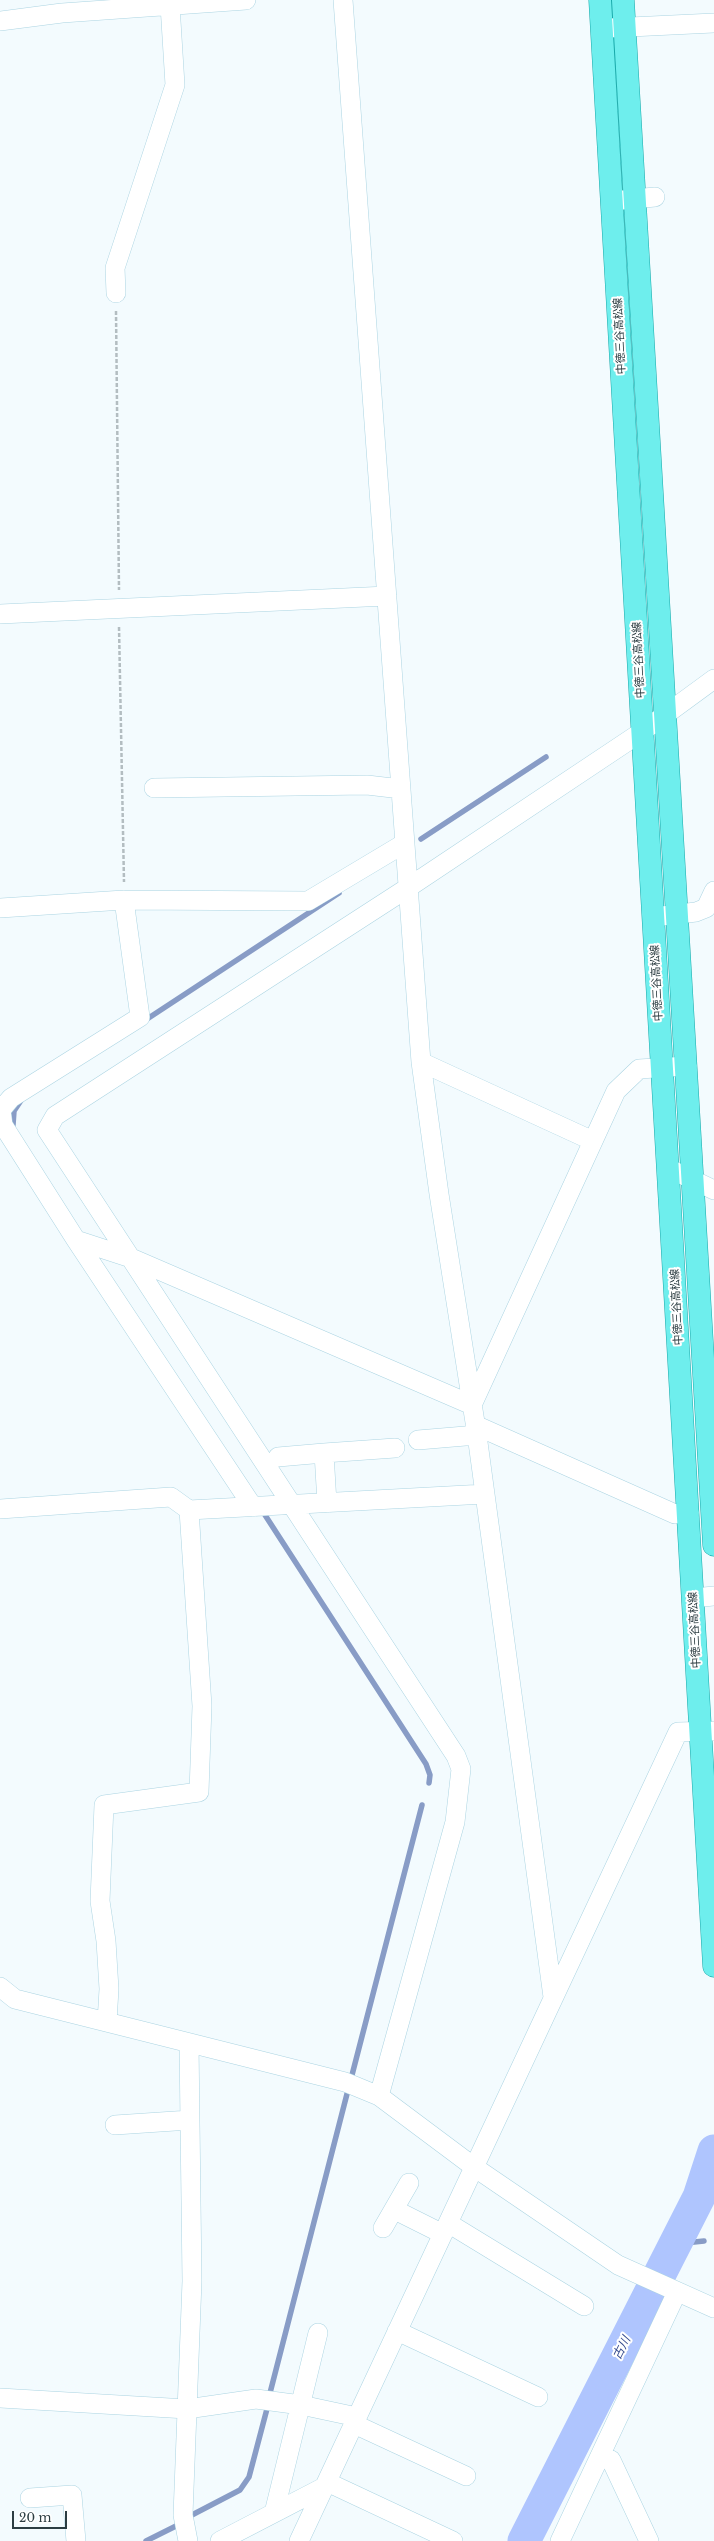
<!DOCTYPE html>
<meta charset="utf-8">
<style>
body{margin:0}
#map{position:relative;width:714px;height:2541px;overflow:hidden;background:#f3fbfe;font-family:"Libre Baskerville",serif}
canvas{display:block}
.scale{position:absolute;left:12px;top:2511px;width:55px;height:18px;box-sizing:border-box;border:2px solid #2c3d42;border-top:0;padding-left:5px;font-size:12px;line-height:14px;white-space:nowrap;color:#2c3d42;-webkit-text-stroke:3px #fff;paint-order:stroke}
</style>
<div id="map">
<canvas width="714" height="2541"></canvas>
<div class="scale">20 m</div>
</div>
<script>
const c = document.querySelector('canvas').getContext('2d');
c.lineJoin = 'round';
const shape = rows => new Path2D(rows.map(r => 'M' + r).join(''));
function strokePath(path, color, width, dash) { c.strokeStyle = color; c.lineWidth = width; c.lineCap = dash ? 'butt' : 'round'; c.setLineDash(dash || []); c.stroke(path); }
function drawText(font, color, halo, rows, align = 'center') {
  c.font = font + ' "Libre Baskerville","Noto Sans JP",serif'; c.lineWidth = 4; c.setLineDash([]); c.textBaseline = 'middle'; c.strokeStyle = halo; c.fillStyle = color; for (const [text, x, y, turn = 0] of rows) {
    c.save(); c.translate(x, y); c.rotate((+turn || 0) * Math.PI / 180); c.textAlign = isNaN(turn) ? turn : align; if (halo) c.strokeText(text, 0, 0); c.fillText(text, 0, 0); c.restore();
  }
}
strokePath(shape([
 [421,839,546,757],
 [144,1021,339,893],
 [13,1125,14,1111,22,1099],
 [265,1515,426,1764,430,1775,429,1783],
 [352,2075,422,1805],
 [675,2244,704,2241],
 [270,2393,348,2090],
 [190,2516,240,2490,249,2477,268,2405],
 [146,2541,178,2525]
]), '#889cc6', 5.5);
strokePath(shape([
 [524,2541,699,2197,714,2151]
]), '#afc5fe', 33);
const minor = shape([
 [343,0,421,1062,439,1194,477,1435,553,1997],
 [0,21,62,13,246,0],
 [609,28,714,23],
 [612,201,655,197],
 [116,293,115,268,175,85,170,5],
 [0,614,387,596],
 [154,788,367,785,401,789],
 [124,900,140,1017,11,1098,1,1110,3,1125,76,1240,253,1507],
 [0,908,124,900,308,901,405,843],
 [654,917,696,912,706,908,714,891],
 [421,1062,593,1141],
 [670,1169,714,1190],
 [76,1240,131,1258,472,1405,616,1091,639,1069,687,1066],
 [475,1425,675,1514,689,1513],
 [418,1440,477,1435],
 [278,1457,324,1453],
 [327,1503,324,1453,395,1448],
 [0,1509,171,1497,189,1510,485,1494],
 [694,1598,714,1596],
 [0,1987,15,1999,345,2082,379,2096,474,2167,618,2265,714,2308],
 [107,2022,109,1989,106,1941,100,1901,104,1805,199,1792,202,1706,189,1510],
 [379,2096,455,1822,461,1769,456,1756,47,1130,55,1116,409,887,643,731,714,679],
 [115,2125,190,2120],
 [395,2210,443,2234],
 [448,2223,584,2306],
 [383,2228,409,2183],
 [397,2331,538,2397],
 [0,2398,187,2409,256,2399,301,2405,357,2417],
 [354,2424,466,2476],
 [611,2460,649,2541],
 [327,2482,453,2541],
 [30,2498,72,2495,76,2541],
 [274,2513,318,2333],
 [188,2541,183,2515,192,2281,189,2043],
 [220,2541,324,2487],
 [299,2541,678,1732,714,1731],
 [560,2541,677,2292]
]);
const primary = shape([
 [600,0,714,1966],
 [623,0,714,1545]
]);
strokePath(minor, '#abd4e2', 20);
strokePath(primary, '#18a8a9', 23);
strokePath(shape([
 [116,311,119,590],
 [119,627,124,882]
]), '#b3bdc1', 2.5, [4, 2]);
strokePath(minor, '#fff', 19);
strokePath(primary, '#6eeeed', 22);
drawText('11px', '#2c3d42', '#fff', [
 ["中徳三谷高松線",620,336,-93],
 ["中徳三谷高松線",639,660,-93],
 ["中徳三谷高松線",657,983,-93],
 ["中徳三谷高松線",677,1307,-93],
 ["中徳三谷高松線",695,1630,-93]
]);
drawText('italic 12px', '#374c8f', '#fff', [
 ["古川",622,2348,-63]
]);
</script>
